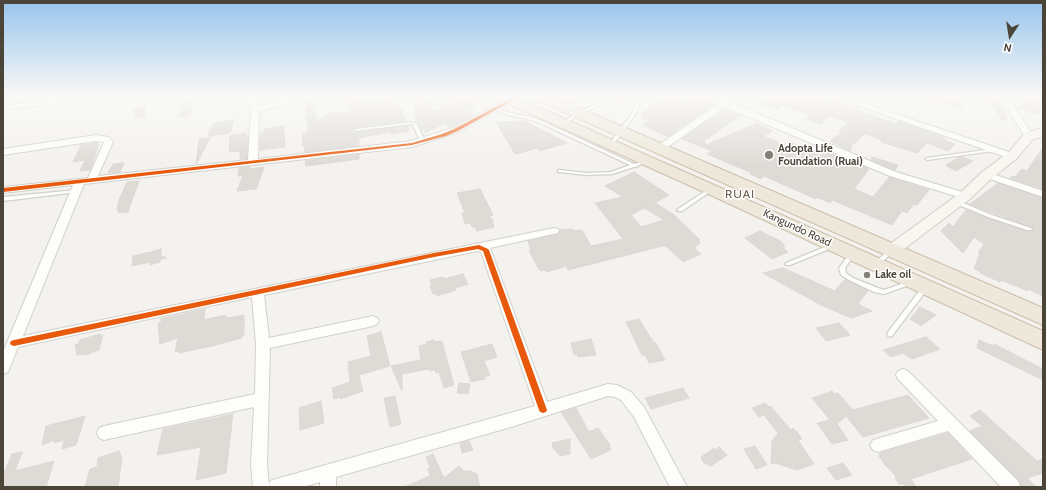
<!DOCTYPE html>
<style>
body{margin:0}
#map{position:relative;width:1046px;height:490px;overflow:hidden;background:#f4f2ee;font-family:Cabin,sans-serif}
canvas{display:block}
.frame{position:absolute;inset:0;border:4px solid #4b4439;pointer-events:none}
.north{position:absolute;left:990px;top:16px;width:40px;height:40px;-webkit-text-stroke:3px #fff;paint-order:stroke;rotate:192deg;font-size:11px;font-weight:700;line-height:16px;text-align:center;color:#4b4439}
.north::after{content:'';display:block;margin:auto;width:14px;height:18px;background:#4b4439;clip-path:polygon(50% 0,100% 100%,50% 72%,0 100%)}
</style>
<div id="map">
<canvas width="1046" height="490"></canvas>
<div class="frame"></div>
<div class="north">N</div>
</div>
<script>
const c = document.querySelector('canvas').getContext('2d');
c.lineJoin = 'round';
function fillPath(path, color) { c.fillStyle = color; c.fill(path, 'evenodd'); }
const shape = rows => new Path2D(rows.map(r => 'M' + r).join(''));
function strokePath(path, color, width, dash) { c.strokeStyle = color; c.lineWidth = width; c.lineCap = dash ? 'butt' : 'round'; c.setLineDash(dash || []); c.stroke(path); }
function drawText(font, color, halo, rows, align = 'center') {
  c.font = font + ' Cabin,sans-serif'; c.lineWidth = 3; c.setLineDash([]); c.textBaseline = 'middle'; c.strokeStyle = halo; c.fillStyle = color; for (const [text, x, y, turn = 0] of rows) {
    c.save(); c.translate(x, y); c.rotate((+turn || 0) * Math.PI / 180); c.textAlign = isNaN(turn) ? turn : align; if (halo) c.strokeText(text, 0, 0); c.fillText(text, 0, 0); c.restore();
  }
}
const building = shape([
 [352,97,363,97,366,104,390,99,391,104,397,104,398,108,401,108,406,121,356,128,353,129,353,131,356,132,408,126,409,131,390,134,390,132,359,138,359,146,305,152,304,145,302,145,303,133,308,133,305,102,313,101,317,120,334,112,338,114,350,112,347,99,352,97],
 [419,97,426,97,434,112,457,101,447,97,482,97,473,108,467,111,475,115,452,127,450,128,443,124,425,133,424,129,421,130,416,122,415,106,421,105,419,97],
 [667,97,674,100,678,98,687,103,696,97,703,97,715,104,668,137,643,125,649,121,642,118,642,113,667,97],
 [770,97,821,97,896,124,898,121,913,126,945,138,944,140,955,144,948,151,927,143,917,153,881,142,882,140,865,134,850,147,852,148,850,151,830,141,842,132,839,131,848,122,829,116,821,124,807,119,811,115,782,106,777,110,759,104,770,97],
 [930,97,959,97,964,108,930,101,930,97],
 [986,97,996,97,1007,118,1002,121,986,97],
 [1032,97,1043,101,1043,109,1037,114,1018,108,1032,97],
 [193,100,190,115,180,117,181,105,183,104,184,101,193,100],
 [145,106,145,116,135,118,134,109,145,106],
 [725,109,741,115,704,141,706,145,757,123,773,131,763,136,787,146,792,143,820,155,825,151,869,169,854,189,873,197,889,177,929,190,917,205,914,204,907,213,902,211,892,225,832,200,830,203,817,197,816,199,764,176,761,179,750,174,752,173,707,154,712,151,682,139,725,109],
 [234,120,230,133,208,136,214,123,234,120],
 [525,121,567,143,539,151,538,148,515,154,496,122,525,121],
 [284,126,285,147,260,150,260,133,263,133,264,129,284,126],
 [246,133,246,136,248,136,247,159,240,159,240,151,230,152,229,150,230,136,246,133],
 [211,137,196,164,199,139,211,137],
 [97,143,97,144,99,144,90,170,80,171,85,160,73,162,81,145,97,143],
 [1043,147,1043,189,1010,178,1011,176,1015,177,1022,169,1027,171,1043,147],
 [359,154,359,159,306,166,305,161,359,154],
 [872,157,898,165,895,170,871,160,872,157],
 [959,157,963,157,973,161,956,171,947,166,948,166,946,165,959,157],
 [124,163,120,172,108,173,113,164,124,163],
 [250,167,250,169,264,167,256,189,237,191,243,175,238,176,239,168,250,167],
 [634,172,669,195,655,203,673,214,700,240,698,240,700,243,694,248,701,254,683,262,666,246,663,246,568,270,566,266,547,272,545,270,540,271,529,251,531,250,528,241,558,234,560,230,573,229,574,231,582,230,591,246,623,239,595,203,623,197,605,186,634,172],
 [644,208,664,220,641,227,631,215,644,208],
 [139,181,128,212,119,213,117,209,119,200,127,182,139,181],
 [998,183,1043,198,1043,296,1028,289,1028,291,1001,280,1000,282,980,273,981,272,974,269,980,253,978,253,984,244,974,237,963,253,941,231,949,223,953,227,966,210,1027,231,1032,231,1034,229,1031,227,970,204,998,183],
 [480,189,493,215,489,216,492,219,494,227,477,231,475,227,472,227,470,223,465,224,462,213,465,213,457,193,480,189],
 [760,231,780,241,785,246,782,247,788,252,772,259,745,238,760,231],
 [161,249,161,256,167,258,161,259,160,262,150,265,150,262,132,266,133,256,150,252,153,253,153,251,161,249],
 [783,268,835,291,845,279,868,291,858,304,872,311,851,318,823,306,763,273,783,268],
 [463,274,468,284,455,288,456,290,437,296,436,293,433,294,430,286,432,285,430,280,443,277,444,279,463,274],
 [920,307,936,315,921,326,910,319,920,307],
 [205,309,204,320,225,315,227,318,244,315,244,335,241,336,242,338,212,346,179,353,179,351,175,352,178,338,160,344,158,323,162,322,160,319,205,309],
 [639,319,654,343,656,343,665,360,649,363,645,355,642,355,626,322,639,319],
 [839,323,850,335,826,341,816,328,839,323],
 [381,332,390,366,359,375,363,391,340,399,340,397,334,399,332,388,350,382,348,362,371,356,367,336,381,332],
 [100,334,99,336,103,335,99,350,92,352,90,354,77,355,75,345,78,344,80,340,100,334],
 [926,337,940,349,912,359,903,353,891,357,883,350,926,337],
 [591,339,596,355,578,357,577,354,574,355,571,343,591,339],
 [434,340,435,342,442,341,454,385,444,388,439,372,436,373,435,370,430,371,429,369,402,374,402,391,391,366,421,360,419,346,427,344,426,342,434,340],
 [979,340,993,346,994,344,1043,369,1043,380,977,348,979,340],
 [492,344,497,357,484,361,490,375,484,377,485,379,471,382,461,352,492,344],
 [459,383,470,384,468,394,457,393,459,383],
 [683,388,689,398,651,409,645,398,683,388],
 [832,391,835,394,838,393,853,410,908,395,929,418,863,437,846,416,837,424,848,440,832,444,817,423,830,420,812,398,832,391],
 [395,396,401,424,390,427,384,398,395,396],
 [321,401,324,423,300,430,299,408,321,401],
 [765,403,769,407,771,406,773,409,791,430,793,428,797,432,802,439,798,440,814,464,797,470,775,463,771,464,772,441,778,433,764,415,759,417,752,408,765,403],
 [576,408,589,432,598,428,610,445,609,446,611,450,591,459,561,412,576,408],
 [980,410,1037,461,1043,459,1043,473,1027,478,1036,487,1021,487,1019,480,970,431,982,426,970,416,980,410],
 [233,414,226,473,196,480,201,447,157,455,163,429,233,414],
 [85,416,76,445,62,449,64,440,54,443,54,440,42,445,46,426,85,416],
 [948,433,972,459,911,479,916,487,906,487,904,484,899,484,895,478,896,476,885,465,879,456,880,453,948,433],
 [570,439,570,454,560,456,553,448,552,443,570,439],
 [469,441,473,450,462,453,460,443,469,441],
 [755,446,767,465,756,469,744,449,755,446],
 [719,447,727,455,711,466,703,462,701,457,714,448,716,450,719,447],
 [119,451,122,458,118,487,85,487,90,469,97,467,98,458,119,451],
 [22,452,15,471,54,461,46,487,3,487,3,475,12,454,22,452],
 [433,454,444,478,459,466,464,471,470,471,477,474,480,487,404,487,430,476,428,469,430,468,426,457,433,454],
 [843,463,852,475,836,480,827,468,843,463]
]);
fillPath(building, '#dedbd6');
strokePath(building, '#dcd9d4', 1);
const lane = shape([
 [566,97,571,97,584,103,581,104,566,97],
 [614,97,620,97,580,114,565,124,563,124,562,123,578,112,605,100,614,97],
 [622,97,628,97,640,101,637,112,613,145,611,145,609,144,633,112,636,102,622,97],
 [495,108,497,108,510,113,534,118,542,121,634,164,647,160,649,161,637,166,637,167,634,167,612,174,587,175,558,172,558,170,560,170,587,173,611,172,630,165,540,123,532,120,508,115,495,110,495,108],
 [411,122,417,124,425,142,425,143,421,143,413,125,411,124,356,131,354,130,356,129,411,122],
 [992,149,994,150,994,151,927,160,925,159,927,158,992,149],
 [710,188,714,188,714,189,682,211,678,211,677,210,678,209,710,188],
 [76,190,78,191,78,192,3,201,3,197,76,190],
 [956,200,992,215,1031,228,1032,229,1031,230,1027,230,988,217,954,203,953,202,954,201,956,200],
 [832,244,834,245,835,246,834,247,790,265,786,265,785,264,786,263,832,244],
 [890,250,893,252,892,253,878,265,874,265,873,264,874,263,888,251,890,250],
 [852,252,855,254,845,268,846,273,853,278,878,288,884,290,910,281,912,282,913,283,912,284,884,294,874,292,849,280,841,275,839,268,850,253,852,252],
 [924,285,928,285,929,287,892,336,890,337,888,336,887,334,888,332,924,285]
]);
const street = shape([
 [75,97,99,97,95,99,3,110,3,106,75,97],
 [247,97,255,97,258,107,300,97,314,97,313,99,259,111,258,159,411,141,453,128,509,98,512,98,516,100,459,132,412,147,84,184,23,336,554,228,558,229,559,231,558,233,490,248,547,402,608,384,617,385,631,392,644,407,687,487,670,487,634,417,621,400,615,397,608,396,511,427,336,477,336,487,320,487,320,482,303,487,253,487,251,465,254,407,104,440,99,438,97,433,99,428,104,426,255,394,256,344,252,297,18,347,8,372,3,374,3,352,73,185,3,193,3,187,88,178,104,142,96,141,3,155,3,149,96,135,109,137,113,142,98,176,248,160,251,110,247,97],
 [478,251,481,252,535,406,276,479,270,481,269,485,267,465,270,348,373,326,377,324,379,321,377,318,373,316,269,338,264,295,478,251],
 [588,97,599,97,571,110,568,110,564,108,588,97],
 [704,97,715,97,728,101,896,172,969,194,970,196,965,199,890,176,725,107,669,146,664,152,658,152,656,150,663,142,718,104,704,97],
 [833,97,845,97,1015,154,1017,156,1012,159,1009,158,833,97],
 [1000,97,1008,97,1033,136,1032,138,1026,138,1000,97],
 [987,172,1043,191,1043,197,984,177,982,175,987,172],
 [903,369,908,371,1018,481,1020,487,1001,487,948,431,878,452,873,450,870,445,873,440,938,421,898,379,896,375,898,371,903,369]
]);
const secondary = shape([
 [1043,128,1043,137,1033,139,1016,159,992,178,970,199,896,255,891,256,886,255,883,251,886,247,960,193,982,172,1008,153,1025,133,1043,128]
]);
const highway = shape([
 [498,97,516,97,1043,331,1043,350,706,193,500,100,498,97],
 [535,97,554,97,1043,308,1043,325,537,100,535,97]
]);
strokePath(lane, '#d2d0cb', 2.5);
strokePath(street, '#d2d0cb', 2);
strokePath(secondary, '#d3cfc5', 2);
strokePath(highway, '#ccbfa9', 2);
fillPath(lane, '#fdfdfc');
fillPath(street, '#fdfdfc');
fillPath(secondary, '#f7f6f1');
fillPath(highway, '#ede8db');
fillPath(shape([
 [510,99,514,100,458,131,446,136,412,145,3,192,3,188,412,143,442,134,454,129,510,99],
 [479,245,488,249,489,250,547,410,546,412,543,413,540,412,539,410,483,251,478,249,434,257,14,346,11,345,10,343,11,341,14,340,434,253,479,245]
]), '#e8590c');
const sky = c.createLinearGradient(0, 0, 0, 166);
sky.addColorStop(0, '#98c4ec');
sky.addColorStop(0.58, '#faf9f7');
sky.addColorStop(1, '#faf9f700');
c.fillStyle = sky;
c.fillRect(0, 0, 1046, 166);
for (const [x, y, r, color] of [
 [769,155,5,"#868178"],
 [867,275,4,"#868178"]
]) { const dot = new Path2D(); dot.arc(x, y, r, 0, 2 * Math.PI); c.fillStyle = color; c.fill(dot); strokePath(dot, '#fff', 1.5); }
drawText('bold 11px', '#4b4439', '#fff', [
 ["Adopta Life",778,149],
 ["Foundation (Ruai)",778,162],
 ["Lake oil",875,275]
], 'left');
drawText('11px', '#4b4439', '#fff', [
 ["Kangundo Road",797,228,25]
]);
c.letterSpacing = '1px';
drawText('12px', '#6e6250', '#fff', [
 ["RUAI",740,194]
]);
c.letterSpacing = '0px';
</script>
